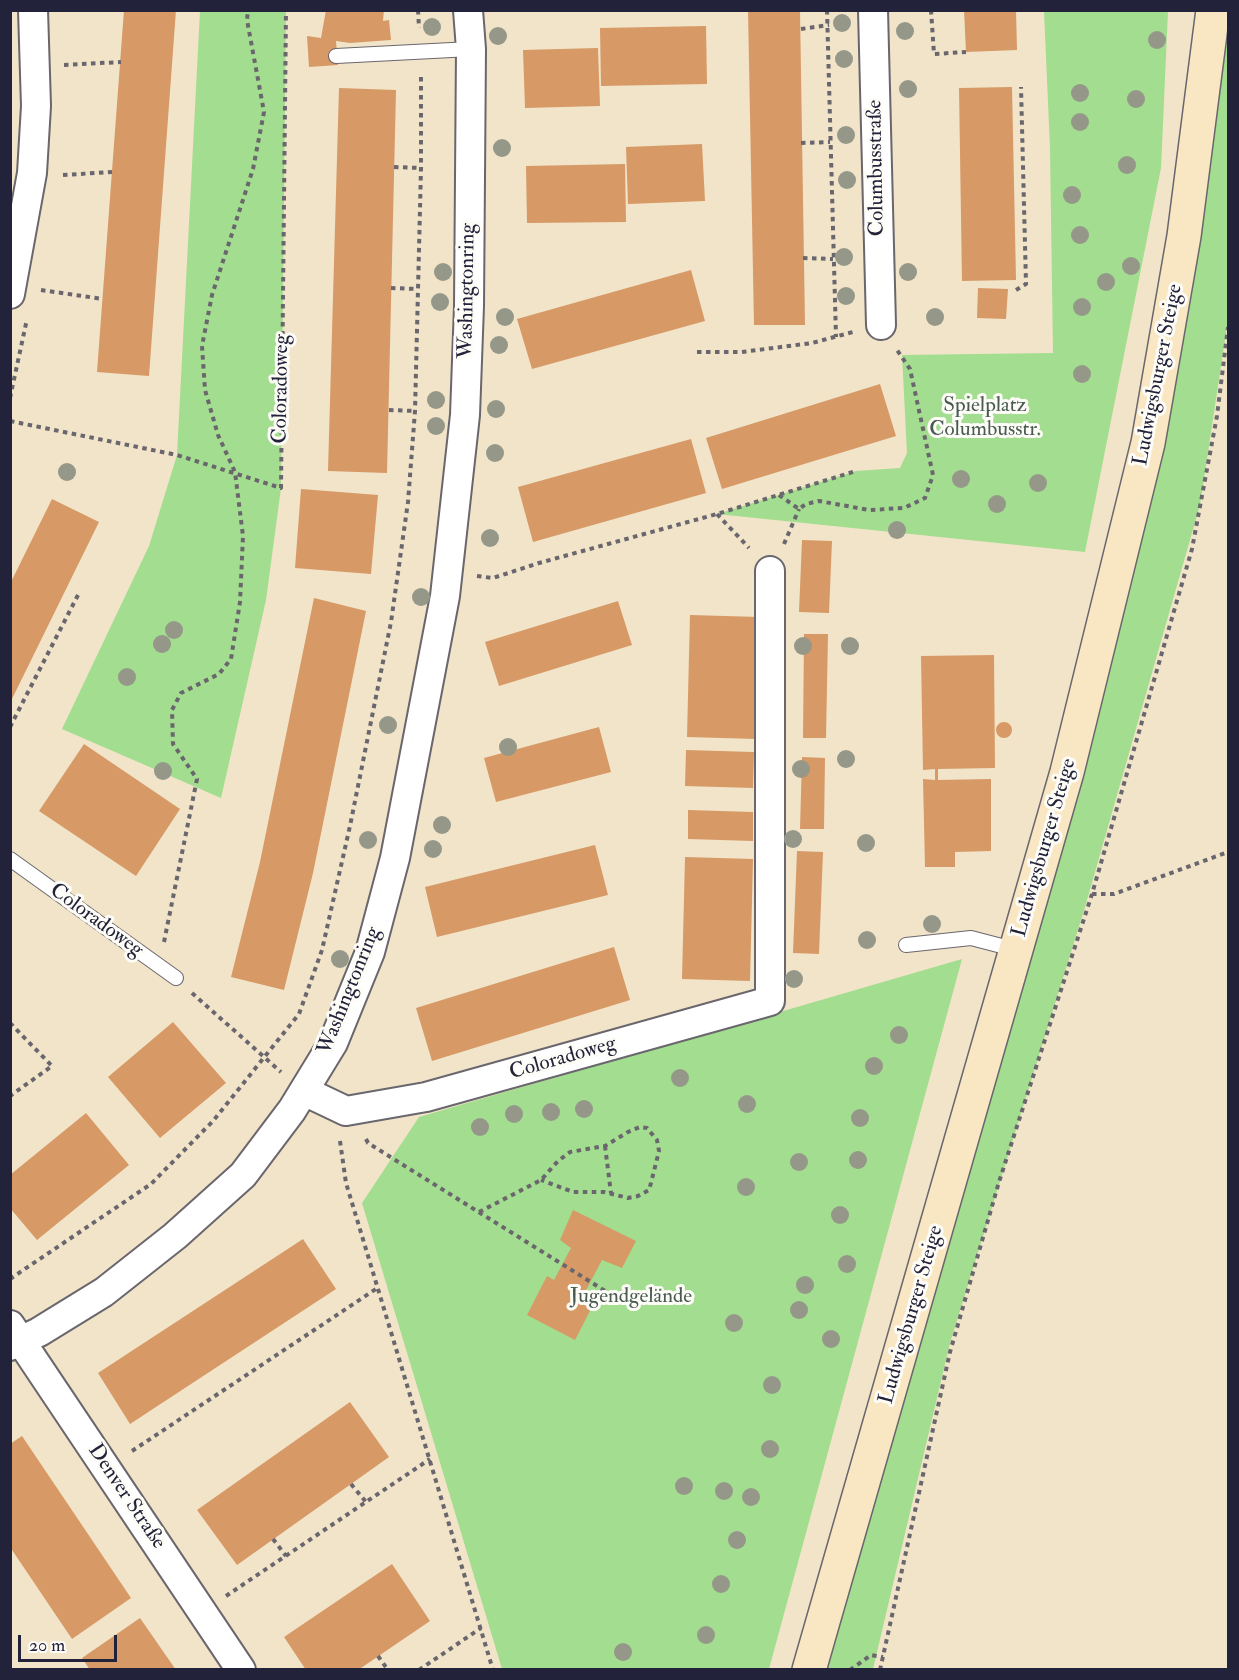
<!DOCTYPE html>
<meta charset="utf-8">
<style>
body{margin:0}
#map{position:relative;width:1239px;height:1680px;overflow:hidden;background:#f1e4c9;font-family:"IM FELL Double Pica",serif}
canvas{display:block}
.frame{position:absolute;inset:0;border:12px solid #22223b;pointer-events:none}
.scale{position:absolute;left:18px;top:1635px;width:99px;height:27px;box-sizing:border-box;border:3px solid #22223b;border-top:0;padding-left:8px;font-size:18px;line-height:21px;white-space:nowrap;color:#22223b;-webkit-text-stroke:4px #fdfcf7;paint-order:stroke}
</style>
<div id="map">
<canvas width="1239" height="1680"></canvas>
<div class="frame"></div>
<div class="scale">20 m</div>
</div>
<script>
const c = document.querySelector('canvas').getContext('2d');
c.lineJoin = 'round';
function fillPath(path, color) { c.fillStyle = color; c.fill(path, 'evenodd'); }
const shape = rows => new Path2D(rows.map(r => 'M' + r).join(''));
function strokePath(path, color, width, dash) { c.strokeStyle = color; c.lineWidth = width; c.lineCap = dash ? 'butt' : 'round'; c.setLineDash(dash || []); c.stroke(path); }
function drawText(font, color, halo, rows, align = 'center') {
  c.font = font + ' "IM FELL Double Pica",serif'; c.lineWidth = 6; c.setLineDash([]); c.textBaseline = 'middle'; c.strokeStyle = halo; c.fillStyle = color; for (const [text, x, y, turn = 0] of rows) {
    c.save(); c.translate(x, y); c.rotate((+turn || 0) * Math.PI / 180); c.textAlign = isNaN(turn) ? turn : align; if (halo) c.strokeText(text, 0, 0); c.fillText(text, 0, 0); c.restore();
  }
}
fillPath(shape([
 [200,11,286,11,281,488,266,600,221,798,62,729,149,546,177,455],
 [1044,11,1168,11,1161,168,1085,552,717,514,856,471,900,468,907,453,902,355,1053,353,1050,148],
 [1228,11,1228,320,1200,505,1085,907,950,1343,873,1669,824,1670,1079,785,1133,577,1162,441],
 [962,959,769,1669,502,1669,362,1203,419,1117]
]), '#a3dd8f');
fillPath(shape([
 [124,10,176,10,149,376,97,372],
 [326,10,384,10,383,21,389,20,391,40,350,43,336,41,338,65,309,67,307,36,321,38],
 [748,10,800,10,805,325,754,325],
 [964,10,1016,10,1017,50,966,52],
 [706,26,707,84,601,86,600,28],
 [598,48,600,106,525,108,523,50],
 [1012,87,1016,280,962,281,959,88],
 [339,88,396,90,387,473,328,471],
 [702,144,705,201,628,204,626,147],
 [625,164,626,222,527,223,526,166],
 [691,270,705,321,532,369,517,319],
 [978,288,1008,289,1006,319,977,318],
 [880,384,896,436,722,489,706,438],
 [691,439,706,493,533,542,518,487],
 [301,489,378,495,371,574,295,568],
 [52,499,99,522,10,703,10,584],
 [802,540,832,541,829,613,799,612],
 [314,598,366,611,313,873,284,990,231,977,260,862],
 [618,601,632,645,499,686,485,642],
 [690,615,759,617,756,739,687,737],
 [804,634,828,634,826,738,803,738],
 [994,655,995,768,938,769,938,780,991,779,991,851,955,852,955,867,925,867,923,779,935,780,935,769,923,770,921,656],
 '996 730a8 8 0 1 1 16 0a8 8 0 1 1-16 0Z',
 [599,727,611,772,496,802,484,758],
 [84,744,180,809,136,876,39,811],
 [686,750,754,752,753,788,685,786],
 [802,757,825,758,824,829,800,829],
 [688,810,753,812,753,841,688,839],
 [595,845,608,895,437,937,425,887],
 [797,851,823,852,819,954,793,953],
 [685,857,753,859,750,981,682,979],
 [614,947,630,1000,432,1061,416,1008],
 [173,1022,226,1083,160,1138,108,1077],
 [86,1113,129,1165,37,1240,10,1208,10,1175],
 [573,1210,636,1241,622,1268,602,1260,584,1294,595,1301,575,1340,527,1315,547,1276,554,1280,571,1248,560,1240],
 [303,1239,336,1289,130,1424,98,1373],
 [350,1402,389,1457,237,1565,197,1510],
 [22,1436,131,1598,72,1639,10,1547,10,1444],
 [392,1564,430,1621,358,1670,306,1670,284,1637],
 [140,1618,176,1670,90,1670,82,1658]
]), '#d79966');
const lane = shape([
 [336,56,471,49],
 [10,859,176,978],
 [906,945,971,938,1017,950]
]);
const street = shape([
 [873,10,881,325],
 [10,294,32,173,36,106,33,10],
 [304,1091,346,1111,426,1097,770,1001,770,571],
 [10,1325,241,1670],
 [10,1346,39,1332,104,1292,175,1236,243,1175,292,1110,333,1043,370,952,395,858,445,596,465,415,469,306,471,49,468,10]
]);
const secondary = shape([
 [809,1670,1067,772,1148,443,1184,236,1213,10]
]);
strokePath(lane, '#6a666d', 16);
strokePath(street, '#6a666d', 32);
strokePath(secondary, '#6a666d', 36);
strokePath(shape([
 [418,10,419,28],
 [827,10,836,337],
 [931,10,934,54,966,52],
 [801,29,829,25],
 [64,65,121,62],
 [801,143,830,142],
 [394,167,421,168],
 [63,175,112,172],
 [803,258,833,259],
 [391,288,418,289],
 [41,290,103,299],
 [1016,290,1026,284,1021,87],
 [697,352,742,352,812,343,853,332],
 [10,398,27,319],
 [389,410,415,411],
 [10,421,177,455,281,488,286,10],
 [779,495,799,509,806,504,819,501,869,510,904,508,925,498,933,475,910,369,897,350],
 [717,514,749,548],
 [784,544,799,509],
 [477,576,493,578,539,563,717,514,856,471],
 [10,727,78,595],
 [1092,894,1114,894,1228,852],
 [164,942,197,779,173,744,172,710,181,693,219,674,231,659,240,602,243,536,235,472,218,435,205,390,202,346,212,295,253,169,264,112,247,20,248,10],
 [192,993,281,1072],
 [10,1023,52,1066,10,1096],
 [366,1139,368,1143,610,1294],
 [340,1141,346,1183,493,1670],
 [605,1146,611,1193],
 [479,1212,541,1180,558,1161,570,1152,605,1146,628,1132,640,1127,647,1128,657,1140,659,1151,651,1183,649,1190,638,1196,628,1198,604,1192,573,1192,541,1180],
 [10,1279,151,1184,213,1121,299,1014,322,950,350,826,391,622,408,502,415,411,421,168,421,74],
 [132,1451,379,1287],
 [351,1484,366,1502],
 [273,1539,286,1556],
 [226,1596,430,1459],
 [378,1656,388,1670],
 [419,1670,481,1628],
 [850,1670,871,1655,883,1657],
 [880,1670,950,1352,999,1182,1092,894,1192,549,1217,416,1228,327]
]), '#6a666d', 4, [4.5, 4.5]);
strokePath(lane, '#fff', 14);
strokePath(street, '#fff', 28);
strokePath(secondary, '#f9e7c3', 33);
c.fillStyle = '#959889';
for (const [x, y] of [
 [842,23],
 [432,27],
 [905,31],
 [498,36],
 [1157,40],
 [844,59],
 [908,89],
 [1080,93],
 [1136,99],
 [1080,122],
 [846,135],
 [502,148],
 [1127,165],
 [847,180],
 [1072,195],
 [1080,235],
 [844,257],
 [1131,266],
 [443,272],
 [908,272],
 [1106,282],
 [846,296],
 [440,302],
 [1082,307],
 [505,317],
 [935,317],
 [499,345],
 [1082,374],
 [436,400],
 [496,409],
 [436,426],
 [495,453],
 [67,472],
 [961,479],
 [1038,483],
 [997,504],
 [897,530],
 [490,538],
 [421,597],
 [174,630],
 [162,644],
 [803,646],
 [850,646],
 [127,677],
 [388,725],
 [508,747],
 [846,759],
 [801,769],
 [163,771],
 [442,825],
 [793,839],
 [368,840],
 [866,843],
 [433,849],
 [932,924],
 [867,940],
 [340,959],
 [794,979],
 [899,1035],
 [874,1066],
 [680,1078],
 [747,1104],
 [584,1109],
 [551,1112],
 [514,1114],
 [860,1118],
 [480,1127],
 [858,1160],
 [799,1162],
 [746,1187],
 [840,1215],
 [847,1264],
 [805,1285],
 [799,1310],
 [734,1323],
 [831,1339],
 [772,1385],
 [770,1449],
 [684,1486],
 [724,1491],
 [751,1497],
 [737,1540],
 [721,1584],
 [706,1635],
 [623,1652]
]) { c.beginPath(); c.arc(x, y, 9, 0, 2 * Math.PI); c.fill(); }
drawText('21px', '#22223b', '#fdfcf7', [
 ["Columbusstraße",877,168,-91],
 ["Washingtonring",468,291,-89],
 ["Ludwigsburger Steige",1159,375,-79],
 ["Coloradoweg",282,389,-89],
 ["Ludwigsburger Steige",1045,848,-74],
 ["Coloradoweg",96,921,36],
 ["Washingtonring",350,991,-68],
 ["Coloradoweg",563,1059,-16],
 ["Ludwigsburger Steige",912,1315,-74],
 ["Denver Straße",126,1497,56]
]);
drawText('21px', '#495a54', '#fdfcf7', [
 ["Spielplatz",985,406],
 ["Columbusstr.",985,430],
 ["Jugendgelände",631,1297]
]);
</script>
